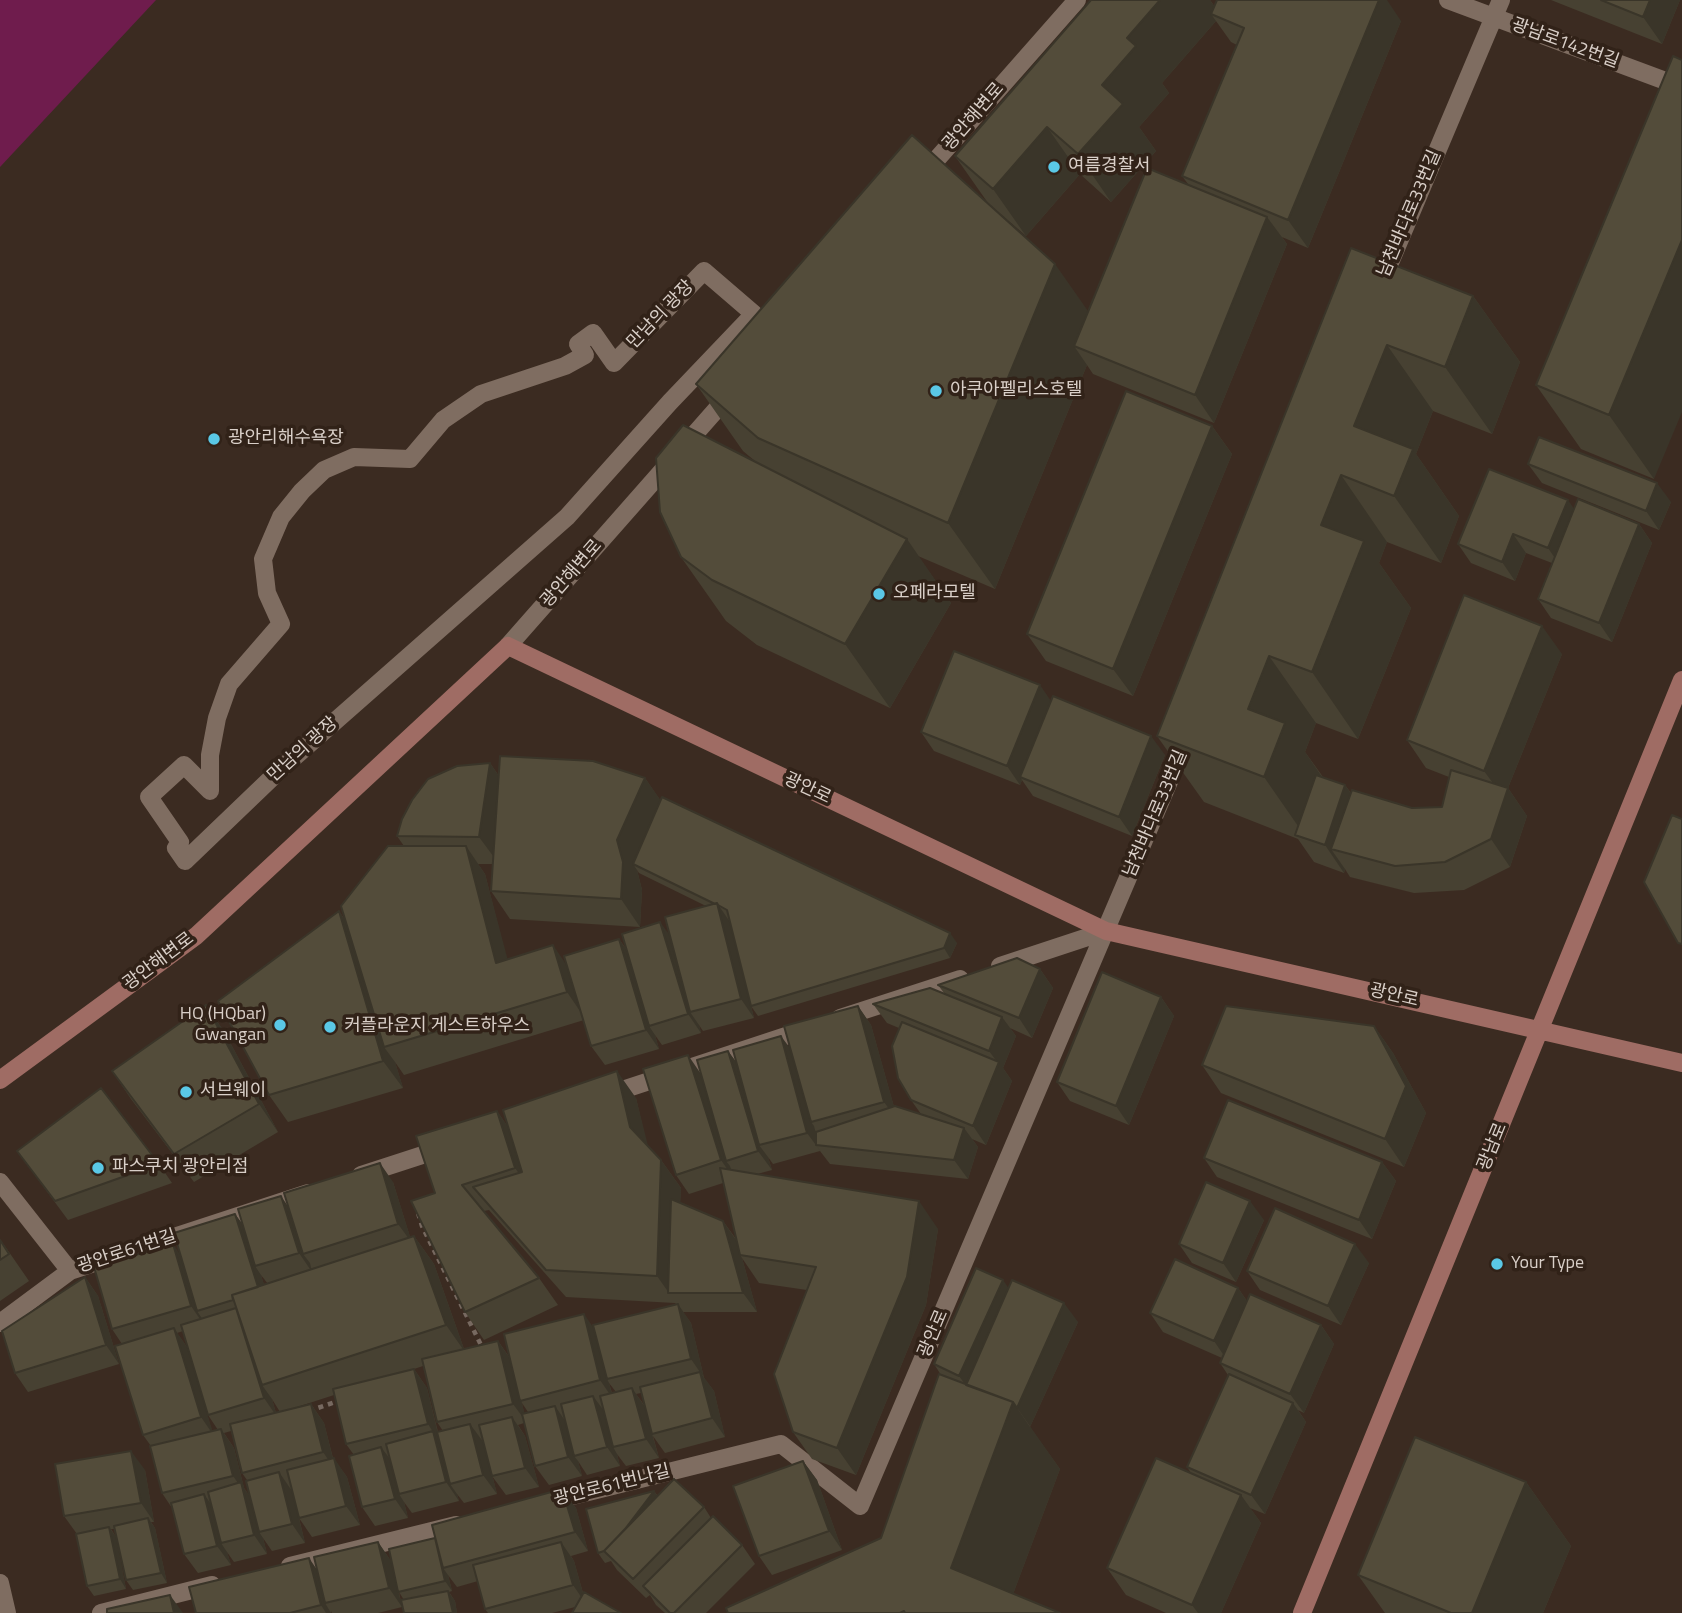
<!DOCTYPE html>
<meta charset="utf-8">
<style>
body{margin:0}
canvas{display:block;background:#3b2b21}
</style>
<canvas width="1682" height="1613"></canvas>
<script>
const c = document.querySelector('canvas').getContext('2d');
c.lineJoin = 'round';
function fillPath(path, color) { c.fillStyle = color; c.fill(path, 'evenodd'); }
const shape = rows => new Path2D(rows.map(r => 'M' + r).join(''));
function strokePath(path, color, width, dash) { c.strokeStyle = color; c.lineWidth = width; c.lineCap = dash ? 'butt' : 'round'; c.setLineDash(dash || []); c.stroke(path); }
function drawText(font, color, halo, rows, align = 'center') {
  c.font = font + ' "Titillium Web","Noto Sans KR",sans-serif'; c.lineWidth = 7; c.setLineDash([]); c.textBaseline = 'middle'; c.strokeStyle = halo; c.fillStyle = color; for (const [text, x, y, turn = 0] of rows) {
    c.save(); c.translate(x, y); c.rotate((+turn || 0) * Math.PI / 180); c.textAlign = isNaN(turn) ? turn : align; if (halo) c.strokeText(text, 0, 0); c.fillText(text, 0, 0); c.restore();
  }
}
fillPath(shape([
 [0,0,156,0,0,167]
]), '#6f1c4d');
strokePath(shape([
 [418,1213,422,1226,482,1347],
 [309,1411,341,1400]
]), '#776960', 4.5, [5, 5]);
strokePath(shape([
 [704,271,754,314,670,402,567,517,282,768,185,861,176,848,180,842,149,797,184,765,210,791,210,755,217,718,229,684,281,624,267,593,263,559,281,517,302,491,324,470,354,457,410,459,443,420,481,394,565,366,585,355,578,344,593,333,614,363,704,271]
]), '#7f6d61', 18);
strokePath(shape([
 [1448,0,1682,87],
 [1381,284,1501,0],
 [1000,966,1106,931],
 [840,1018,960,979],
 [607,1095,810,1028],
 [361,1175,444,1148],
 [0,1182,70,1271],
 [0,1323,70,1271,308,1193],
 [544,1503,781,1444,860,1506,1185,744],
 [290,1566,456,1525],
 [0,1583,7,1613],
 [101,1613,212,1585]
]), '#7f6d61', 18);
strokePath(shape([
 [922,176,1077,0],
 [508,646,730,394]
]), '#7f6d61', 18);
strokePath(shape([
 [0,1080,196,936,508,646,1106,931,1682,1063],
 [1302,1613,1682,680]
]), '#9f6c64', 18);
fillPath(shape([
 [1210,0,1215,7,1401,21,1308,248,1282,237,1287,244,1214,423,1093,374,1087,365,995,589,918,556,951,603,890,708,757,645,726,621,681,557,755,461,743,451,696,384,1088,312,1188,184,1182,176,1237,45,1231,42,1216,21,1162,83,1169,93,1139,127,1156,151,1111,202,1080,174,1026,236,988,203,955,156],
 [1551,0,1680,0,1662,44],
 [1673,56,1654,479,1581,449,1536,385],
 [1351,248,1473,296,1520,362,1492,434,1433,411,1416,454,1459,516,1441,563,1387,542,1379,563,1411,608,1358,739,1316,723,1305,752,1323,777,1345,785,1351,793,1412,808,1442,807,1449,777,1426,768,1407,740,1562,654,1508,788,1527,816,1510,867,1464,890,1414,893,1350,877,1345,869,1344,873,1314,862,1298,839,1204,802,1157,736],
 [1212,426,1232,454,1133,696,1046,661,1027,634],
 [1528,464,1671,502,1659,530,1542,483],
 [1574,509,1639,524,1652,543,1612,642,1551,618,1538,599,1552,563,1526,553,1515,581,1471,563,1458,544],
 [1051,701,1165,755,1132,836,1033,796,1022,780,1020,785,934,751,921,732],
 [490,763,499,776,645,778,660,800,957,943,950,958,758,1016,751,1006,754,1018,703,1031,699,1025,701,1033,662,1045,655,1035,659,1049,605,1065,591,1046,584,1020,404,1075,395,1062,403,1088,288,1122,269,1095,339,911,346,921,404,846,397,836],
 [478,864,493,864,491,891,510,919,640,927,642,890,637,870,639,873,706,906,671,937,627,950,619,939,567,965,507,960,485,874],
 [1040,969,1053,988,1032,1038,1010,1028,1016,1036,1003,1068,1012,1081,986,1145,972,1139,978,1147,968,1179,830,1164,820,1151,773,1164,768,1157,772,1170,757,1174,938,1229,926,1305,856,1475,812,1459,793,1432,807,1290,759,1283,742,1258,757,1312,683,1312,691,1323,704,1378,714,1391,725,1437,665,1453,653,1436,659,1458,626,1466,617,1454,620,1466,587,1475,578,1461,582,1476,549,1485,535,1466,524,1423,518,1425,525,1436,539,1487,506,1495,492,1476,487,1455,497,1494,464,1503,457,1494,459,1501,412,1513,404,1502,408,1518,375,1526,362,1507,354,1455,346,1444,334,1395,294,1408,311,1404,324,1423,333,1458,347,1477,360,1525,312,1537,299,1518,294,1497,305,1543,272,1551,263,1538,267,1554,234,1562,227,1552,231,1565,198,1573,184,1554,172,1508,162,1493,151,1446,143,1435,122,1344,112,1329,180,1255,235,1214,243,1225,288,1206,393,1182,410,1237,414,1236,434,1264,464,1349,498,1341,510,1358,594,1329,676,1304,675,1303,566,1297,489,1210,484,1211,539,1278,558,1305,484,1340,465,1312,435,1193,497,1111,508,1127,636,1098,647,1145,661,1160,681,1188,680,1203,723,1221,736,1239,723,1183,689,1194,676,1175,701,1074,728,1051,736,1062,791,1050,858,1006,871,1025,894,1107,921,1114,911,1100,899,1028,887,1023,873,1004,944,993,938,985],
 [261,1275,268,1284,264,1285],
 [183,1331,208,1415,218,1430,212,1431,187,1347,177,1333],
 [423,1366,437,1422,443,1431,438,1432,427,1388,414,1369],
 [609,1383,616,1392,612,1393],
 [641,1393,645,1406,636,1394],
 [272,1399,280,1412,276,1413],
 [522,1403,528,1412,524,1413],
 [231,1431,242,1473,247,1480,249,1495,244,1488,234,1448,224,1433],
 [1161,997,1174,1016,1129,1125,1070,1101,1057,1082],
 [206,1005,225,1033,278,1132,194,1182,131,1099,112,1071],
 [1374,1026,1393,1053,1426,1113,1404,1167,1221,1093,1202,1065],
 [17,1151,159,1164,172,1183,68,1220],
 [1204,1158,1382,1162,1396,1181,1372,1239,1217,1177],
 [1264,1220,1236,1282,1192,1263,1179,1244],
 [0,1239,29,1281,0,1301],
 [1369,1263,1341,1325,1260,1290,1247,1271],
 [85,1277,98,1296,119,1364,28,1392,15,1373],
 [1008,1288,1078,1322,1030,1427,1029,1426,1060,1469,1013,1594,1060,1613,728,1613,881,1538,941,1375,934,1364],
 [1238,1288,1247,1301,1321,1325,1334,1344,1304,1413,1298,1410,1306,1422,1265,1514,1250,1508,1261,1523,1221,1613,1166,1613,1126,1595,1107,1568,1191,1473,1187,1467,1228,1375,1220,1363,1222,1358,1163,1332,1150,1313],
 [803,1461,817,1480,842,1550,772,1575,759,1556],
 [145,1470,154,1522,151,1522,155,1528,167,1583,133,1590,126,1580,114,1529,111,1529,116,1537,126,1589,94,1596,87,1586,77,1534,64,1516],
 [1526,1482,1571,1546,1543,1613,1385,1613,1358,1575],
 [562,1489,576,1508,588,1551,571,1556,574,1561,583,1593,575,1607,552,1613,488,1613,485,1609,478,1581,457,1587,448,1575,452,1591,449,1592,455,1601,457,1613,404,1613,404,1600,399,1592,402,1607,378,1613,332,1613,331,1611,331,1613,196,1613,317,1570,378,1542,391,1561,435,1538],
 [654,1491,657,1495,704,1507,711,1518,742,1545,755,1564,706,1613,665,1613,656,1605,650,1595,646,1598,617,1570,611,1561,605,1563,598,1553]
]), '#474132');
fillPath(shape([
 [1160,0,1210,0,1221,16,1211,14,1216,21,1162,83,1169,93,1139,127,1156,151,1111,202,1078,154,1102,85,1127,38],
 [1379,0,1387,0,1401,21,1308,248,1288,220],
 [1650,0,1680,0,1662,44,1643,17],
 [1047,127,1080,174,1026,236,993,189],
 [1267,217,1287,244,1214,423,1195,395],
 [1682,240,1682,412,1654,479,1609,415],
 [1055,264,1102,331,1074,346,1087,365,995,589,948,523],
 [1473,296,1520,362,1492,434,1445,367],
 [1387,345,1433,411,1416,454,1459,516,1441,563,1394,496,1354,426],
 [1212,426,1232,454,1133,696,1113,669],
 [1341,475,1387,542,1379,563,1411,608,1358,739,1312,672,1321,525],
 [1657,483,1671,502,1659,530,1646,511],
 [1568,500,1581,519,1561,567,1548,548],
 [1639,524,1652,543,1612,642,1599,623],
 [1513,534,1526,553,1515,581,1502,562],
 [907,539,951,603,890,708,845,644],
 [1542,626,1562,654,1508,788,1527,816,1510,867,1491,839,1504,798,1484,771],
 [1269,656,1316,723,1305,752,1331,790,1307,839,1264,777,1248,709],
 [1040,685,1053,704,1020,777,1022,780,1020,785,1007,766],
 [1151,736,1165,755,1132,836,1119,817],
 [490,763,509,791,499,864,479,837],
 [645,778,664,805,633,864,637,870,642,890,640,927,621,899,617,840],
 [1345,785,1365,813,1331,849,1345,869,1344,873,1325,845],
 [466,846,485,874,516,991,496,963],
 [717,903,730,922,754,1018,741,999],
 [339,911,358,939,384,1047,395,1062,403,1088,383,1061],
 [660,922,674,941,690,1012,699,1025,701,1033,688,1014],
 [950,933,957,943,950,958,944,948],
 [619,939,632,958,649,1026,655,1035,659,1049,646,1030],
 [553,945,572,973,586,1020,567,992],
 [1040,969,1053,988,1032,1038,1019,1018],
 [1161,997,1174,1016,1129,1125,1116,1106],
 [206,1005,225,1033,278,1132,259,1104],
 [858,1006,871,1025,898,1121,884,1102],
 [1002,1017,1016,1036,1003,1068,1012,1081,986,1145,973,1126,998,1063,989,1051],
 [1374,1026,1393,1053,1426,1113,1404,1167,1385,1139],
 [781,1036,795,1055,811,1122,814,1126,819,1145,816,1145,821,1152,807,1133],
 [728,1051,742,1070,759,1145,768,1157,772,1170,758,1151],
 [688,1055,701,1074,726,1161,730,1166,734,1179,721,1160],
 [617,1071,636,1098,650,1154,630,1127],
 [497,1111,516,1138,534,1195,515,1168],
 [964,1128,978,1147,968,1179,954,1160],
 [661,1160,681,1188,677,1293,669,1293,657,1276],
 [1382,1162,1396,1181,1372,1239,1359,1220],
 [380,1163,393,1182,412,1243,398,1224],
 [281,1196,294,1215,303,1254,310,1263,312,1272,299,1253],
 [919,1201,938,1229,926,1305,856,1475,837,1448],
 [1250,1201,1264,1220,1236,1282,1223,1263],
 [235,1214,249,1233,255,1266,261,1275,273,1312,259,1293],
 [723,1221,736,1240,740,1255,742,1258,757,1312,743,1293],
 [414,1236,434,1264,465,1352,446,1325],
 [173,1244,186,1263,197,1311,203,1320,204,1325,191,1306],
 [1355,1244,1369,1263,1341,1325,1328,1306],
 [85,1277,98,1296,119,1364,106,1345],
 [1003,1280,1016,1299,973,1395,959,1376],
 [1238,1288,1251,1307,1227,1360,1214,1341],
 [1064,1303,1078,1322,1030,1427,1017,1408],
 [678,1304,691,1323,704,1378,691,1359],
 [236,1308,262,1385,272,1399,277,1417,264,1398],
 [584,1314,597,1333,607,1379,609,1383,613,1399,600,1380],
 [1321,1325,1334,1344,1304,1413,1290,1394],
 [174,1328,187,1347,214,1436,201,1417],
 [498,1341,511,1360,527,1423,513,1404],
 [414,1369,427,1388,450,1484,457,1494,459,1501,446,1482,433,1432,428,1424],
 [700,1372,714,1391,725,1437,712,1418],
 [632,1388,645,1407,652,1434,659,1458,646,1439],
 [593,1396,607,1415,613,1447,617,1454,620,1466,607,1447],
 [1013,1402,1060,1469,1006,1613,951,1568],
 [1293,1403,1306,1422,1265,1514,1251,1495],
 [311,1404,324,1423,336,1471,323,1452],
 [555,1406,568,1425,574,1456,578,1461,582,1476,568,1457],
 [512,1417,525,1436,539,1487,525,1468],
 [470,1424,484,1443,497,1494,483,1475],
 [221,1429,234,1448,244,1488,254,1502,259,1532,263,1538,267,1554,254,1535,243,1490,233,1476],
 [381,1447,395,1466,399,1494,404,1502,408,1518,395,1499],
 [131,1451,145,1470,154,1522,141,1503],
 [334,1458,347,1477,360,1525,346,1506],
 [803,1461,817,1480,842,1550,829,1531],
 [279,1472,292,1491,305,1543,292,1524],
 [1526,1482,1571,1546,1543,1613,1472,1613],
 [562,1489,576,1508,588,1551,575,1532],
 [654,1491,661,1501,609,1549],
 [204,1494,217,1513,221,1543,227,1552,231,1565,217,1546],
 [1241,1495,1261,1523,1221,1613,1198,1613,1192,1605],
 [148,1518,155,1528,167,1583,161,1573],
 [109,1527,116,1537,126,1589,120,1579],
 [435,1538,443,1568,448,1575,452,1591,445,1581],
 [378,1542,391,1561,402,1607,389,1588],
 [561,1542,574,1561,586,1604,573,1585],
 [309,1558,322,1577,325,1603,331,1613,326,1613,321,1605],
 [448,1591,455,1601,457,1613,453,1613],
 [170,1595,183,1613,174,1613]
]), '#3a3529');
const building = shape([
 [1091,0,1160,0,1127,38,1136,46,1102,85,1123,104,1078,154,1047,127,993,189,955,156,1091,0],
 [1217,0,1379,0,1288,220,1182,176,1244,28,1211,14,1217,0],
 [1601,0,1650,0,1643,17,1601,0],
 [1673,56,1682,60,1682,240,1609,415,1536,385,1673,56],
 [912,135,1055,264,948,523,758,438,696,384,912,135],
 [1147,168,1267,217,1195,395,1074,346,1147,168],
 [1351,248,1473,296,1445,367,1387,345,1354,426,1413,449,1394,496,1341,475,1321,525,1364,541,1312,672,1269,656,1248,709,1285,723,1264,777,1157,736,1351,248],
 [1126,391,1212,426,1113,669,1027,634,1126,391],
 [683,425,907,539,845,644,712,580,681,557,660,512,656,458,683,425],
 [1539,437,1657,483,1646,511,1528,464,1539,437],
 [1489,469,1568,500,1548,548,1513,534,1502,562,1458,544,1489,469],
 [1578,499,1639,524,1599,623,1538,599,1578,499],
 [1464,595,1542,626,1484,771,1407,740,1464,595],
 [954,651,1040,685,1007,766,921,732,954,651],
 [1053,696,1151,736,1119,817,1020,777,1053,696],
 [500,756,593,761,645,778,617,840,623,862,621,899,491,891,500,756],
 [490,763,479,837,397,836,402,819,412,800,428,779,457,766,490,763],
 [1451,770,1508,788,1491,839,1445,862,1395,866,1331,849,1352,790,1412,808,1442,807,1451,770],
 [1316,775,1345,785,1325,845,1295,835,1316,775],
 [662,797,950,933,944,948,751,1006,727,910,718,905,717,903,715,904,633,864,662,797],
 [1672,815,1682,819,1682,944,1678,943,1644,882,1672,815],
 [388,846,466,846,496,963,553,945,567,992,384,1047,341,906,388,846],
 [717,903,741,999,690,1012,665,917,717,903],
 [339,911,383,1061,269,1095,218,1001,339,911],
 [660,922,688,1014,649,1026,622,934,660,922],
 [619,939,646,1030,591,1046,564,956,619,939],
 [1017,958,1040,969,1019,1018,938,985,1017,958],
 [1102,972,1161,997,1116,1106,1057,1082,1102,972],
 [930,988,1002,1017,989,1051,873,1004,930,988],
 [206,1005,259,1104,174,1154,112,1071,206,1005],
 [858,1006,884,1102,811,1122,784,1026,858,1006],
 [1226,1006,1374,1026,1406,1086,1385,1139,1202,1065,1226,1006],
 [902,1022,999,1062,973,1126,911,1100,898,1078,892,1046,902,1022],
 [781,1036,807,1133,759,1145,733,1050,781,1036],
 [728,1051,758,1151,726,1161,697,1060,728,1051],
 [688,1055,721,1160,676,1175,643,1069,688,1055],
 [617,1071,630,1127,661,1160,657,1276,546,1270,473,1187,522,1172,503,1110,617,1071],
 [101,1088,159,1164,55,1201,17,1151,101,1088],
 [1228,1100,1382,1162,1359,1220,1204,1158,1228,1100],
 [895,1106,964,1128,954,1160,816,1145,816,1132,895,1106],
 [497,1111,515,1168,462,1185,539,1278,465,1312,411,1201,435,1193,416,1136,497,1111],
 [380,1163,398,1224,303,1254,284,1193,380,1163],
 [720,1168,919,1201,907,1277,837,1448,793,1432,774,1374,816,1267,740,1255,720,1168],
 [1206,1182,1250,1201,1223,1263,1179,1244,1206,1182],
 [281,1196,299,1253,255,1266,238,1209,281,1196],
 [671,1199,723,1221,743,1293,668,1293,671,1199],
 [1275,1208,1355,1244,1328,1306,1247,1271,1275,1208],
 [235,1214,258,1287,232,1295,233,1300,197,1311,174,1233,235,1214],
 [414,1236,446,1325,262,1385,232,1295,414,1236],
 [0,1240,9,1254,0,1260,0,1240],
 [173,1244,191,1306,112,1329,94,1267,173,1244],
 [1175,1259,1238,1288,1214,1341,1150,1313,1175,1259],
 [976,1268,1003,1280,959,1376,934,1364,976,1268],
 [85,1277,106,1345,15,1373,2,1331,85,1277],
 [1012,1280,1064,1303,1017,1408,1013,1402,966,1385,1012,1280],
 [1250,1294,1321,1325,1290,1394,1220,1363,1250,1294],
 [678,1304,691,1359,607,1379,593,1325,678,1304],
 [236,1308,264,1398,208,1415,181,1325,236,1308],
 [584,1314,600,1380,520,1401,504,1334,584,1314],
 [174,1328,201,1417,143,1435,115,1346,174,1328],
 [498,1341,513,1404,437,1422,422,1359,498,1341],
 [414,1369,428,1424,346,1444,333,1389,414,1369],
 [700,1372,712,1418,652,1434,640,1387,700,1372],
 [939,1374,1013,1402,951,1568,1060,1613,905,1613,904,1611,900,1613,728,1613,726,1608,881,1538,939,1374],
 [1229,1374,1293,1403,1251,1495,1187,1467,1229,1374],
 [632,1388,646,1439,613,1447,600,1396,632,1388],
 [593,1396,607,1447,574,1456,561,1404,593,1396],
 [311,1404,323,1452,242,1473,230,1424,311,1404],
 [555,1406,568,1457,535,1466,522,1414,555,1406],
 [512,1417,525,1468,492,1476,479,1425,512,1417],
 [470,1424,483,1475,450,1484,437,1432,470,1424],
 [221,1429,233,1476,162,1493,150,1446,221,1429],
 [433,1431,446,1482,399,1494,386,1444,433,1431],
 [1415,1437,1526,1482,1472,1613,1451,1613,1358,1575,1415,1437],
 [381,1447,395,1499,362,1507,349,1456,381,1447],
 [131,1451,141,1503,64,1516,55,1464,131,1451],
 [334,1458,346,1506,299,1518,287,1470,334,1458],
 [1156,1458,1241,1495,1192,1605,1107,1568,1156,1458],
 [803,1461,829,1531,759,1556,733,1486,803,1461],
 [279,1472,292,1524,259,1532,246,1481,279,1472],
 [674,1479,704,1507,633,1579,604,1551,674,1479],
 [241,1482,254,1535,221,1543,208,1492,241,1482],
 [562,1489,575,1532,443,1568,432,1525,562,1489],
 [654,1491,625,1529,604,1551,598,1553,586,1509,654,1491],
 [204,1494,217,1546,184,1554,171,1503,204,1494],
 [713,1516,742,1545,674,1613,670,1613,643,1586,713,1516],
 [148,1518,161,1573,126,1580,114,1526,148,1518],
 [109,1527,120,1579,87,1586,76,1534,109,1527],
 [435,1538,445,1581,398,1592,389,1549,435,1538],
 [378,1542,389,1588,325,1603,314,1557,378,1542],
 [561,1542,573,1585,485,1609,473,1565,561,1542],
 [309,1558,321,1605,290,1613,196,1613,189,1587,309,1558],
 [448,1591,453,1613,404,1613,401,1600,448,1591],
 [584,1592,621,1613,572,1613,584,1592],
 [170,1595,174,1613,107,1613,107,1609,170,1595]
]);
fillPath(building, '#534c3a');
strokePath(building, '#3a3529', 2);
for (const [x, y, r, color] of [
 [1054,167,7,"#5ac8e6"],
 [936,391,7,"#5ac8e6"],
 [214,439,7,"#5ac8e6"],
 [879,594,7,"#5ac8e6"],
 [280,1025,7,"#5ac8e6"],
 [330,1027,7,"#5ac8e6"],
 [186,1092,7,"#5ac8e6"],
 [98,1168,7,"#5ac8e6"],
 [1497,1264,7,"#5ac8e6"]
]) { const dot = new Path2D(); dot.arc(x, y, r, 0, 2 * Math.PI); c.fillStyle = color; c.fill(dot); strokePath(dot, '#312218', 2.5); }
drawText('18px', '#d9cfc8', '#312218', [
 ["광남로142번길",1565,44,20],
 ["광안해변로",974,117,-49],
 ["남천바다로33번길",1410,214,-67],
 ["만남의 광장",661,315,-46],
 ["광안해변로",572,574,-49],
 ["만남의 광장",303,750,-42],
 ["광안로",807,789,25],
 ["남천바다로33번길",1156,814,-67],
 ["광안해변로",159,962,-37],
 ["광안로",1394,996,13],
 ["광남로",1493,1147,-68],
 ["광안로61번길",127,1252,-18],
 ["광안로",934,1334,-67],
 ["광안로61번나길",612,1486,-14]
]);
drawText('18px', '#d9cfc8', '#312218', [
 ["여름경찰서",1068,167],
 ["아쿠아펠리스호텔",950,391],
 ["광안리해수욕장",228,439],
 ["오페라모텔",893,594],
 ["HQ (HQbar)",266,1015,"right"],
 ["Gwangan",266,1036,"right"],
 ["커플라운지 게스트하우스",344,1027],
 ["서브웨이",200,1092],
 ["파스쿠치 광안리점",112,1168],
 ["Your Type",1511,1264]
], 'left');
</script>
